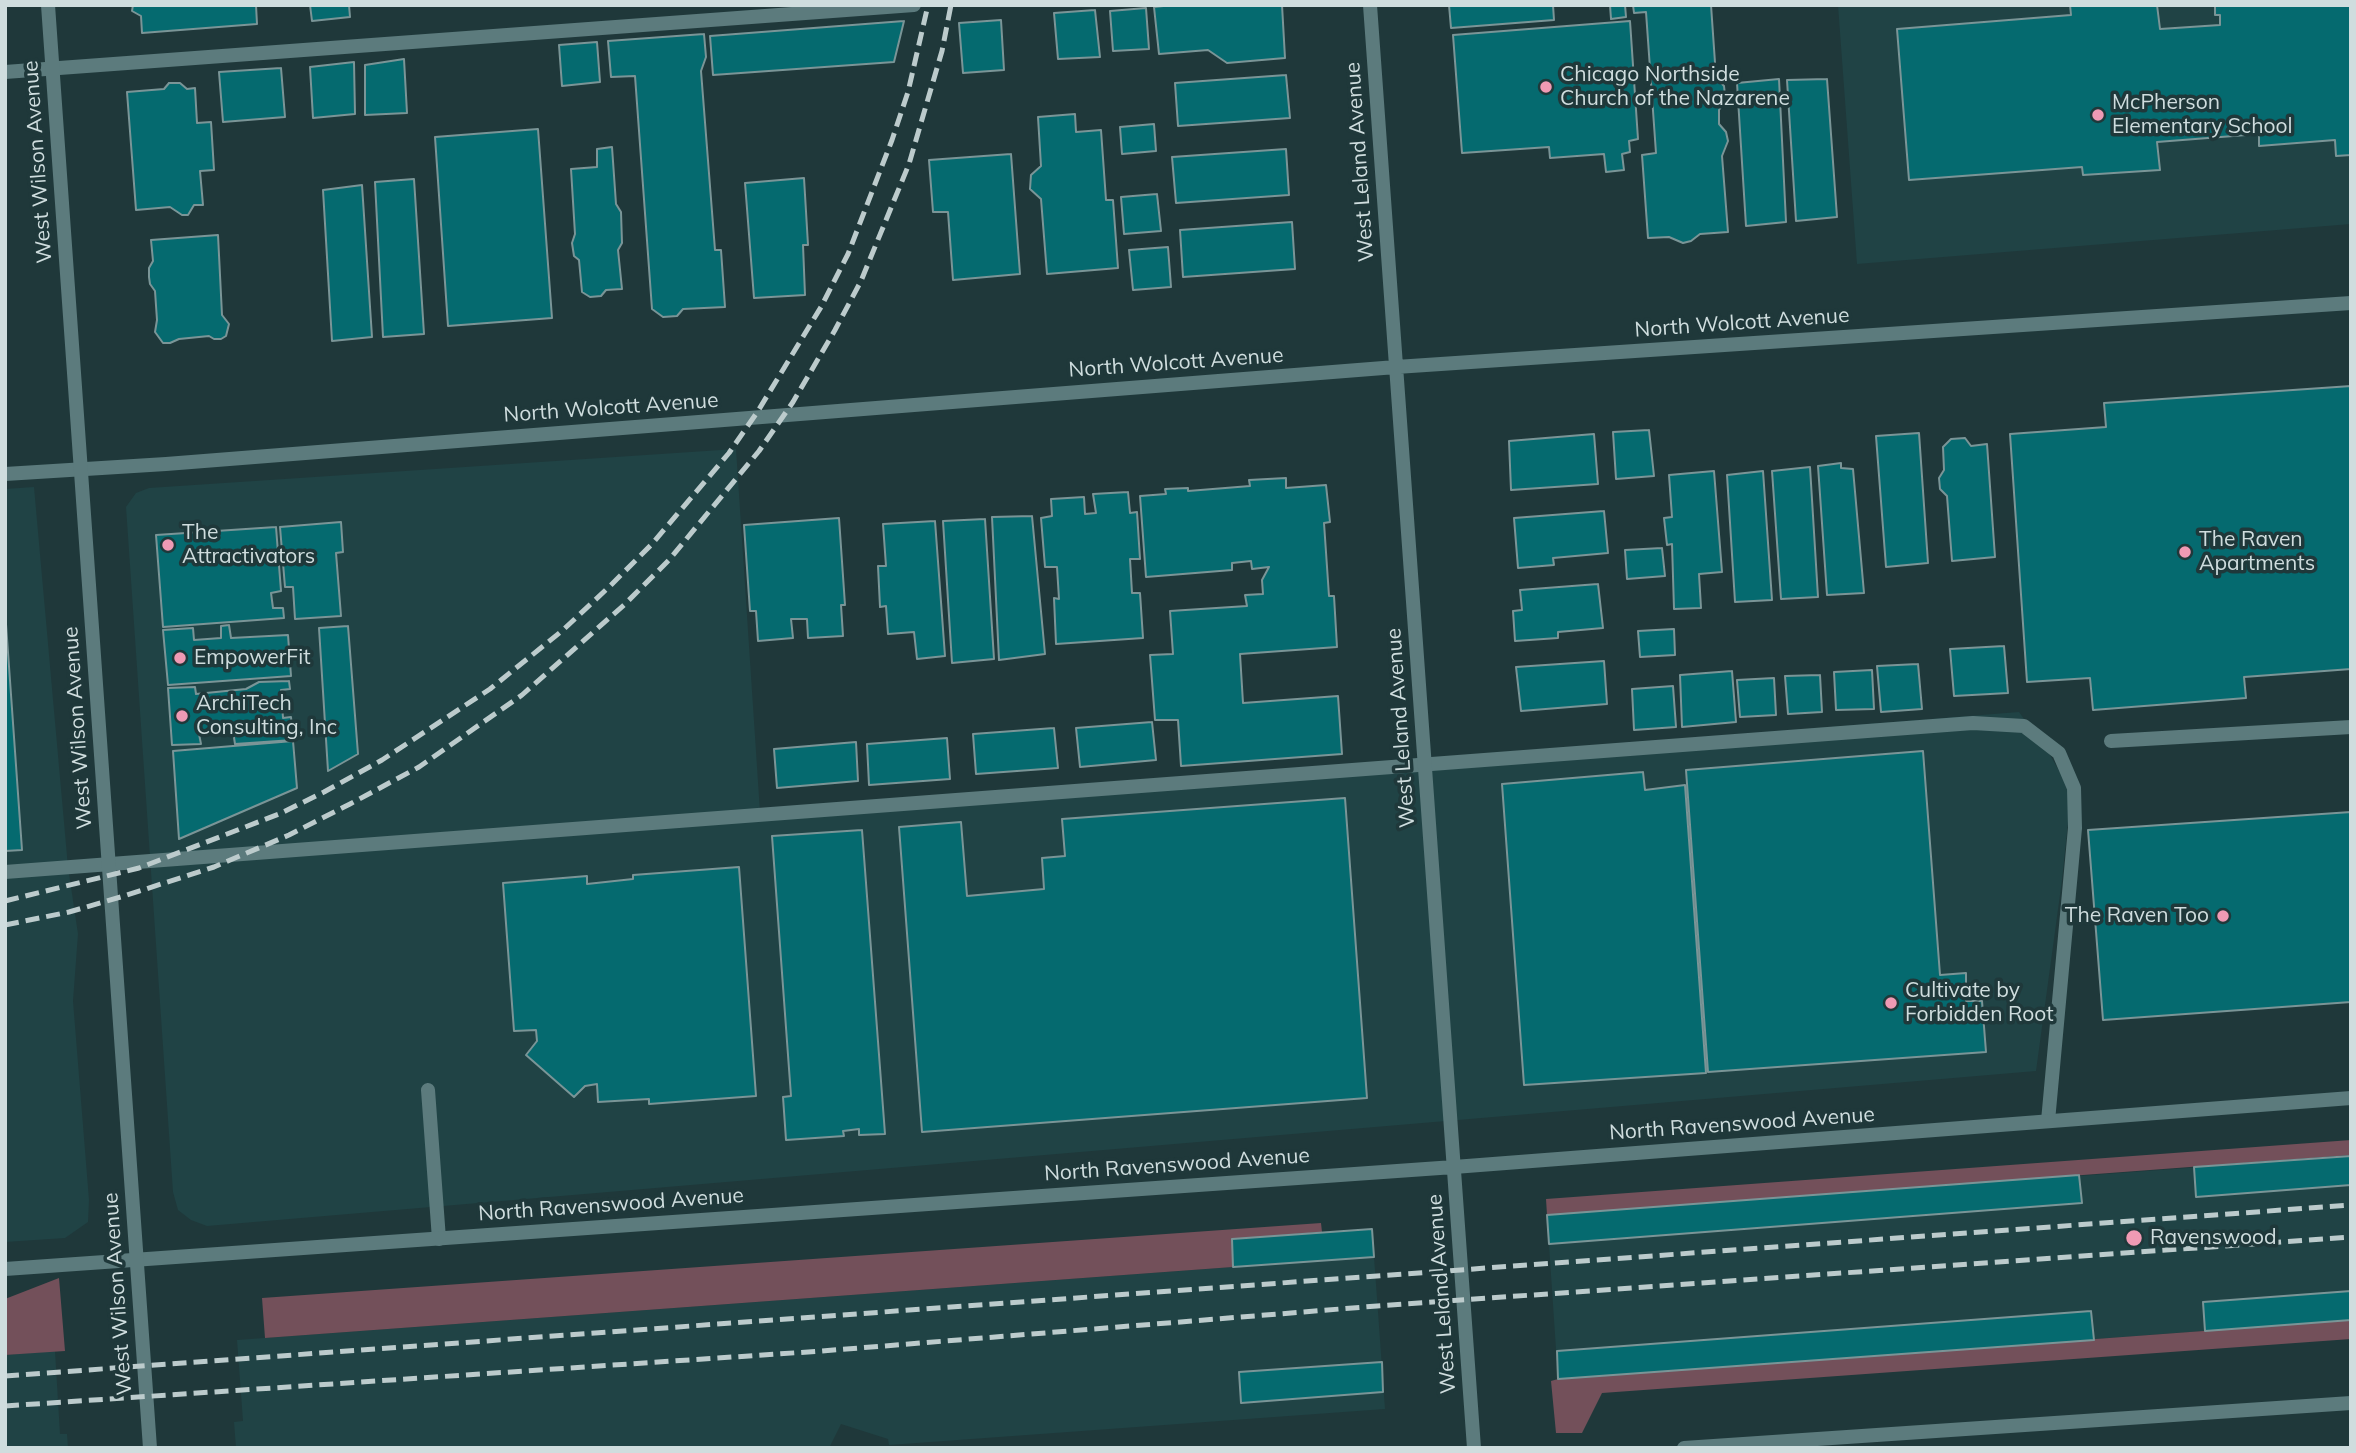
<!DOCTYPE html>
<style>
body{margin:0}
#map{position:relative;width:2356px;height:1453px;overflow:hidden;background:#1f383a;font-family:Mulish,sans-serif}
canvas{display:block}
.frame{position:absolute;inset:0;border:7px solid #cfddde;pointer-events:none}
</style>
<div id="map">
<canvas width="2356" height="1453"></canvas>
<div class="frame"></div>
</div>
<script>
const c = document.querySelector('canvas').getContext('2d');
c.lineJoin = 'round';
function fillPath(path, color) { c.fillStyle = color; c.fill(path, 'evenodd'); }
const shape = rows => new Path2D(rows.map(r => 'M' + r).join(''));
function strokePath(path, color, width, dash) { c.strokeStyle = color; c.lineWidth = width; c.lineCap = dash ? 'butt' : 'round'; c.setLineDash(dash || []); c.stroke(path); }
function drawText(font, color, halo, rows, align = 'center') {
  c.font = font + ' Mulish,sans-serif'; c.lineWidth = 7; c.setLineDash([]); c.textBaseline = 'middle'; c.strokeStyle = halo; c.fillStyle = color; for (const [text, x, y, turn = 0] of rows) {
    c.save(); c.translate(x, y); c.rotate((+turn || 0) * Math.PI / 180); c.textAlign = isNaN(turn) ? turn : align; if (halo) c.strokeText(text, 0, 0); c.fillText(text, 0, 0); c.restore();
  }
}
fillPath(shape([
 [1838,5,2351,5,2351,224,1857,264],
 [736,449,760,812,2019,712,2050,755,2066,783,2070,803,2062,880,2036,1071,207,1226,191,1220,178,1210,173,1192,126,507,136,493,149,488],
 [34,487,68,867,78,934,73,1001,89,1200,88,1222,65,1238,5,1242,5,489],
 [2351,1156,2351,1320,1558,1379,1547,1215],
 [1372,1229,1385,1409,889,1445,888,1439,841,1424,829,1448,236,1448,234,1422,243,1421,237,1340,1233,1267,1232,1239],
 [55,1351,60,1434,67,1434,68,1448,5,1448,5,1355]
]), '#204345');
fillPath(shape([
 [2351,1140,2351,1155,1547,1215,1546,1199],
 [1321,1223,1322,1232,1232,1239,1233,1267,265,1338,262,1298],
 [59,1278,65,1351,5,1355,5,1299],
 [2351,1320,2351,1339,1602,1393,1582,1433,1556,1433,1551,1381,1558,1379]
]), '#73505a');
const building = shape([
 [133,5,256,5,257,24,142,33,141,16,132,11,133,5],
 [310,5,349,5,350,17,312,21,310,5],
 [1173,5,1282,5,1285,58,1227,63,1208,50,1159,54,1154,7,1173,5],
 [1449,5,1553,5,1554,20,1451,28,1449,5],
 [1610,5,1625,5,1626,17,1611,19,1610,5],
 [1633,5,1711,5,1716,77,1724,86,1725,95,1723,104,1719,110,1719,124,1726,132,1728,141,1722,156,1728,232,1700,234,1691,241,1683,243,1669,237,1648,238,1642,155,1656,153,1646,12,1634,13,1633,5],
 [2070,5,2157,5,2160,29,2220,25,2220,15,2215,15,2215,5,2351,5,2351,155,2336,156,2335,140,2259,146,2259,134,2157,142,2160,170,2083,175,2082,167,1909,180,1897,29,2071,15,2070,5],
 [1146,8,1149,49,1113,51,1110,11,1146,8],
 [1095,10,1100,57,1058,59,1054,13,1095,10],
 [1001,20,1004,70,963,73,959,23,1001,20],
 [904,21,894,62,713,75,710,36,904,21],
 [1630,21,1638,139,1629,141,1630,152,1622,154,1624,170,1606,172,1604,154,1550,158,1549,147,1462,153,1453,35,1630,21],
 [704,34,706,57,701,71,715,250,721,250,725,307,683,309,677,316,663,317,652,309,635,76,611,77,608,41,704,34],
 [597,42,600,82,562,86,559,45,597,42],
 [404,59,407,113,365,115,365,65,404,59],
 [354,62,355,114,313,118,310,67,354,62],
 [281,68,285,117,223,122,219,72,281,68],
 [1286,75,1290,118,1178,126,1175,83,1286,75],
 [1779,79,1786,222,1746,226,1737,83,1779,79],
 [1827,79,1837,217,1796,221,1787,80,1827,79],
 [169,83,180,83,187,89,195,88,197,123,211,122,214,170,200,171,203,205,194,205,188,215,182,215,170,207,136,210,127,92,164,89,169,83],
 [1075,114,1076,132,1101,130,1106,200,1113,200,1118,268,1047,274,1041,199,1030,189,1031,175,1041,166,1038,117,1075,114],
 [1154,124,1156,151,1122,154,1120,127,1154,124],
 [538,129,552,318,448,326,435,137,538,129],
 [612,147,616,204,621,212,622,243,618,250,622,289,606,290,601,296,590,297,582,292,579,260,574,256,572,243,575,234,571,169,597,167,597,149,612,147],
 [1286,149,1289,195,1176,203,1172,157,1286,149],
 [1011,154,1020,274,953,280,948,212,933,212,929,160,1011,154],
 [804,178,808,245,803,245,805,295,754,298,745,183,804,178],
 [414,179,424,334,383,337,375,182,414,179],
 [362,185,372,337,332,341,323,190,362,185],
 [1157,194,1161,231,1124,234,1121,197,1157,194],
 [1292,222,1295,269,1183,277,1180,230,1292,222],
 [218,235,222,315,229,324,226,336,221,339,214,339,209,336,179,339,170,343,163,343,155,332,157,320,155,291,150,284,149,277,149,268,153,261,151,240,218,235],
 [1168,247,1171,287,1133,290,1129,250,1168,247],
 [2351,386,2351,669,2244,677,2246,698,2093,710,2090,678,2027,682,2010,434,2106,427,2104,403,2351,386],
 [1649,430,1654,476,1616,479,1613,432,1649,430],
 [1919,433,1928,563,1886,567,1876,436,1919,433],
 [1594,434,1598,484,1511,490,1509,441,1594,434],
 [1965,438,1971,446,1987,444,1995,557,1952,561,1947,496,1940,489,1939,478,1944,470,1943,447,1951,439,1965,438],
 [1841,463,1841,468,1853,469,1864,593,1827,595,1818,466,1841,463],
 [1810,467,1818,597,1781,599,1772,471,1810,467],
 [1714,471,1722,572,1699,574,1701,608,1674,609,1672,544,1667,545,1664,518,1672,517,1669,475,1714,471],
 [1763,471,1772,600,1735,602,1727,475,1763,471],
 [1286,478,1286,488,1326,485,1330,522,1324,523,1329,596,1334,596,1337,647,1240,654,1243,703,1338,696,1342,754,1181,766,1178,720,1155,720,1150,655,1173,654,1170,611,1247,606,1245,595,1263,594,1262,580,1269,567,1252,569,1251,561,1232,563,1232,570,1146,577,1140,496,1166,494,1165,489,1188,488,1188,491,1250,486,1249,480,1286,478],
 [1128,492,1130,513,1137,512,1140,559,1130,559,1132,593,1140,593,1143,638,1056,644,1054,598,1059,599,1057,567,1045,567,1041,518,1052,516,1051,499,1084,497,1085,514,1096,513,1093,494,1128,492],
 [1604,511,1608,553,1553,558,1554,565,1518,568,1514,518,1604,511],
 [1032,516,1045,654,999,660,992,517,1032,516],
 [839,518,845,605,841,605,843,636,808,638,807,619,791,619,793,638,758,641,756,611,750,611,744,525,839,518],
 [985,519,994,659,952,663,943,521,985,519],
 [935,521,945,656,917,659,914,632,888,634,886,606,880,607,878,566,886,566,883,524,935,521],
 [341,522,343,552,336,553,341,616,295,619,293,587,285,587,280,527,341,522],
 [276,527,281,591,271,593,273,608,283,608,284,618,163,627,156,535,276,527],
 [1662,548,1665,576,1627,579,1625,550,1662,548],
 [1598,584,1603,628,1558,632,1558,638,1515,641,1513,611,1522,610,1520,590,1598,584],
 [5,610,22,850,5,851,5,610],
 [229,625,231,638,288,635,291,676,168,685,163,630,193,628,194,640,221,638,221,626,229,625],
 [348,626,358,754,328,771,319,628,348,626],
 [1674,629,1675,655,1640,657,1638,631,1674,629],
 [2004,646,2008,693,1954,696,1950,649,2004,646],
 [1604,661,1607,704,1521,711,1516,667,1604,661],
 [1918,664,1922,709,1881,712,1877,666,1918,664],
 [1872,670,1874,709,1836,710,1834,672,1872,670],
 [1732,671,1736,722,1682,727,1680,675,1732,671],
 [1820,675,1822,712,1788,714,1785,676,1820,675],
 [1774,678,1776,715,1740,717,1737,680,1774,678],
 [289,681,290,689,281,690,283,718,291,717,293,740,235,744,233,731,199,734,201,744,172,745,168,688,195,687,196,694,246,689,259,682,289,681],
 [1673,686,1676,727,1634,730,1632,689,1673,686],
 [1152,722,1156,760,1080,767,1076,728,1152,722],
 [1054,728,1058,768,976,774,973,734,1054,728],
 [947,738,950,779,869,785,867,744,947,738],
 [293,741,297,788,179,839,173,751,293,741],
 [856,742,858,781,777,788,774,749,856,742],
 [1923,751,1940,975,1966,973,1966,1001,1982,1001,1986,1052,1708,1072,1686,770,1923,751],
 [1643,772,1645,790,1685,785,1706,1073,1524,1085,1502,784,1643,772],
 [1345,798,1367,1098,922,1132,899,827,961,822,967,896,1044,889,1042,858,1065,856,1062,819,1345,798],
 [2351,812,2351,1002,2103,1020,2088,830,2351,812],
 [862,830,885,1134,859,1135,859,1129,843,1131,844,1136,786,1140,783,1097,791,1096,772,836,862,830],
 [739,867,756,1096,649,1104,649,1099,598,1102,597,1084,585,1086,574,1097,526,1055,537,1041,536,1030,514,1031,503,883,587,876,587,884,633,879,633,875,739,867],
 [2351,1156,2351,1185,2196,1197,2194,1167,2351,1156],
 [2079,1175,2082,1203,1549,1244,1547,1215,2079,1175],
 [1372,1229,1374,1257,1233,1267,1232,1239,1372,1229],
 [2351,1291,2351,1320,2205,1331,2203,1302,2351,1291],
 [2091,1311,2094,1340,1558,1379,1557,1351,2091,1311],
 [1382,1362,1383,1392,1241,1403,1239,1372,1382,1362]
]);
fillPath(building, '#056a6f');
strokePath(building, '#7a9597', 2);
strokePath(shape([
 [5,72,914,5],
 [2111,741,2351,727],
 [5,872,1973,723,2024,726,2059,753,2074,788,2075,828,2048,1121],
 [428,1090,439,1239]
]), '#5c7b7d', 14);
strokePath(shape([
 [1370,5,1474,1448],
 [5,474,166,464,1396,367,2351,303],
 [5,1269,1454,1167,2351,1098],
 [1684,1448,2351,1403]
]), '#5c7b7d', 14);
strokePath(shape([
 [48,5,150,1448]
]), '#5c7b7d', 14);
strokePath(shape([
 [5,901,139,868,279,814,324,792,382,760,490,689,563,630,610,586,652,544,729,453,758,411,821,307,848,254,892,140,908,92,928,5],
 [5,925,69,912,124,896,214,867,289,835,350,804,419,767,522,695,624,605,669,560,759,451,793,402,835,330,861,281,909,164,942,51,951,5],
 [5,1376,2351,1205],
 [5,1406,822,1351,1377,1306,2351,1237]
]), '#bccbcc', 5, [14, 7]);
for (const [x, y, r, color] of [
 [1546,87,7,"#f09ab4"],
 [2098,115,7,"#f09ab4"],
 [168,545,7,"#f09ab4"],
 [2185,552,7,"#f09ab4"],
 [180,658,7,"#f09ab4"],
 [182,716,7,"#f09ab4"],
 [2223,916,7,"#f09ab4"],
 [1891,1003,7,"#f09ab4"],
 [2134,1238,9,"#f09ab4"]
]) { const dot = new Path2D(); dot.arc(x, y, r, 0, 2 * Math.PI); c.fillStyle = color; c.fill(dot); strokePath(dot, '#1f383a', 2.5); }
drawText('21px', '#cfddde', '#1f383a', [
 ["Chicago Northside",1560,75],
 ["Church of the Nazarene",1560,99],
 ["McPherson",2112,103],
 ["Elementary School",2112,127],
 ["The",182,533],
 ["Attractivators",182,557],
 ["The Raven",2199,540],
 ["Apartments",2199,564],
 ["EmpowerFit",194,658],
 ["ArchiTech",196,704],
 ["Consulting, Inc",196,728],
 ["The Raven Too",2209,916,"right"],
 ["Cultivate by",1905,991],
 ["Forbidden Root",1905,1015],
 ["Ravenswood",2150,1238]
], 'left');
drawText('21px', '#cfddde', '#1f383a', [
 ["West Wilson Avenue",38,162,-94],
 ["West Leland Avenue",1360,162,-94],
 ["North Wolcott Avenue",1742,323,-4],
 ["North Wolcott Avenue",1176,363,-4],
 ["North Wolcott Avenue",611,408,-4],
 ["West Wilson Avenue",78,728,-94],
 ["West Leland Avenue",1401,728,-94],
 ["North Ravenswood Avenue",1742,1124,-4],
 ["North Ravenswood Avenue",1177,1165,-4],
 ["North Ravenswood Avenue",611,1205,-4],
 ["West Wilson Avenue",118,1294,-94],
 ["West Leland Avenue",1442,1294,-94]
]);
</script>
